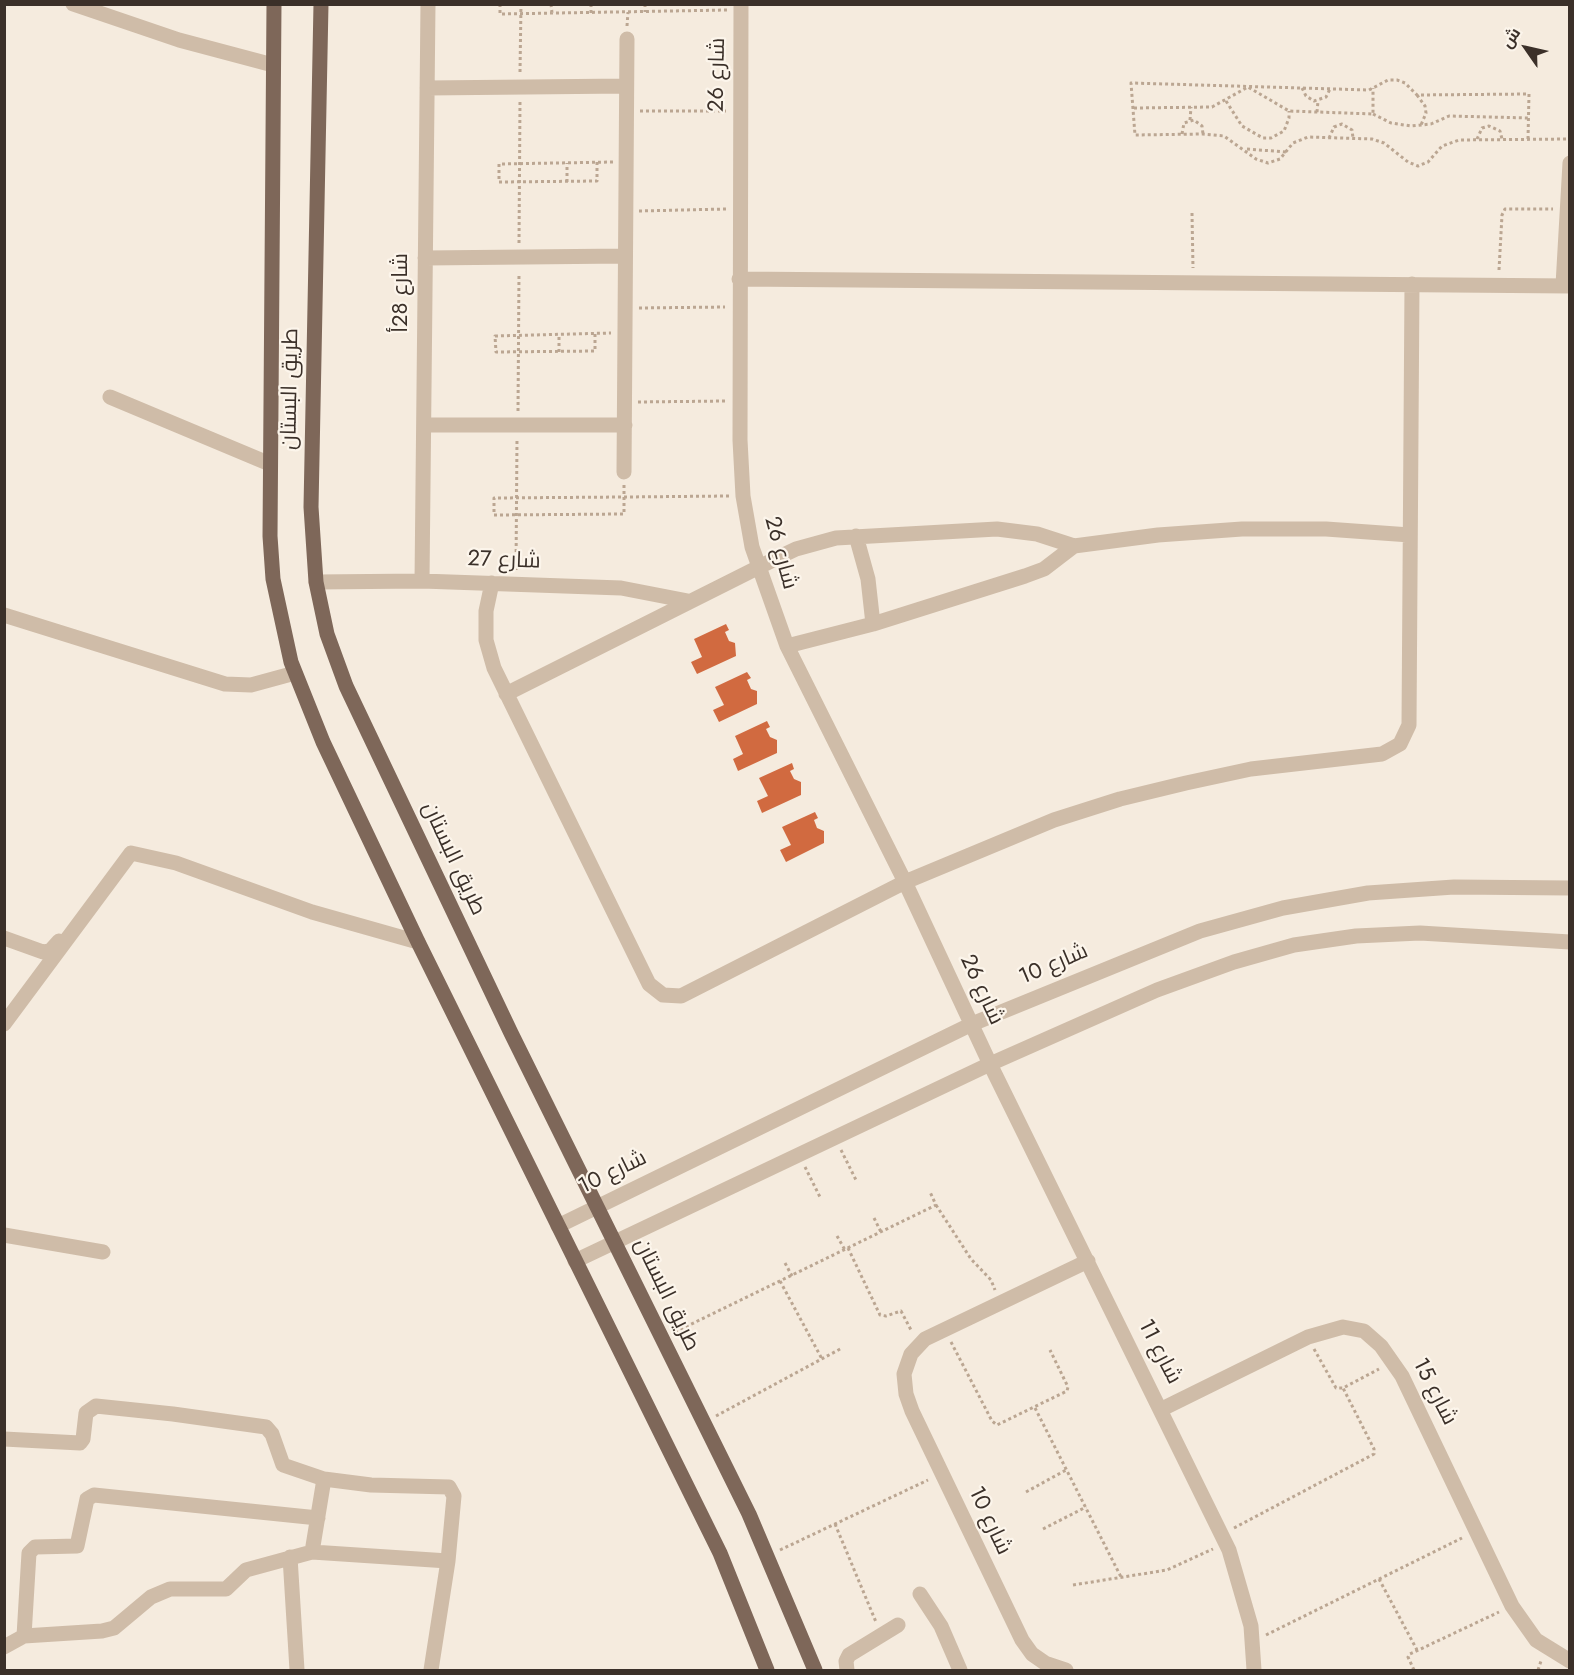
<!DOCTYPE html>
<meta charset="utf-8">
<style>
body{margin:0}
#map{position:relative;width:1574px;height:1675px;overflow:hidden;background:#f5ebde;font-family:Jost,Cairo,sans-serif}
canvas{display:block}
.frame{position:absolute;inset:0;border:6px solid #3b3029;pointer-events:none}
.north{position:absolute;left:1496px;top:18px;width:60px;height:60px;-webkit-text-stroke:4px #fcf5eb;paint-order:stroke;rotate:304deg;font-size:16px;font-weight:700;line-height:24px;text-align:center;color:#3b3029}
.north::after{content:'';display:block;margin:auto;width:21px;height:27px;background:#3b3029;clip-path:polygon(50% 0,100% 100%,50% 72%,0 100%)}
</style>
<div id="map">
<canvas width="1574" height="1675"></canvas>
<div class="frame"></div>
<div class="north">ش</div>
</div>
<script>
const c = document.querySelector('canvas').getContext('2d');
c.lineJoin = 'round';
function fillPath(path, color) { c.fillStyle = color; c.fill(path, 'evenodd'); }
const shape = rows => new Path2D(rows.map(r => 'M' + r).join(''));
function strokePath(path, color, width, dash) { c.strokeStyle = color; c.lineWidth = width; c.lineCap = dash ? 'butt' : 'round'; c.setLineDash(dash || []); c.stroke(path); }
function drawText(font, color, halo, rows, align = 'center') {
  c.font = font + ' Jost,Cairo,sans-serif'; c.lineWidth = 4.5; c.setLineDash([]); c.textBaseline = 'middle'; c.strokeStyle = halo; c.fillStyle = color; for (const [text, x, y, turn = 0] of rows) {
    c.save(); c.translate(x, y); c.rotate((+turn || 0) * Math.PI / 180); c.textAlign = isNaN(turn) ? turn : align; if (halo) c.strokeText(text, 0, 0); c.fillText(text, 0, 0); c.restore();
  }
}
fillPath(shape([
 [726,624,729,630,725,632,729,641,735,643,736,656,697,674,691,662,702,657,694,639],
 [747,672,751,678,747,680,751,689,757,691,757,704,719,722,713,710,724,705,715,687],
 [767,721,770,727,766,729,770,737,777,740,777,753,738,771,733,759,743,754,735,736],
 [792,763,794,769,790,771,794,779,801,782,801,795,762,813,757,801,768,796,759,778],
 [815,812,818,818,814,820,817,828,824,831,824,843,786,862,780,850,791,845,782,827]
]), '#d16a40');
strokePath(shape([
 [500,4,500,14,728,10],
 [551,4,552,13],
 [591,4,591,13],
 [645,4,645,12],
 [627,26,628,12],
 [520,72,521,4],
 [1302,88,1306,96,1314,101,1326,97,1330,89],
 [1417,95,1425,106,1426,113,1421,125],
 [1226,101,1242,126,1263,138,1271,138,1284,131,1289,118,1289,111],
 [1134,108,1212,107,1248,87,1289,111,1373,114,1373,88],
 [640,111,726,111],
 [1317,112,1318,101],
 [1373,114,1391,123,1411,126,1431,124,1449,116,1529,118],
 [1190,120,1191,107],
 [1182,134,1184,123,1194,120,1202,126,1203,134],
 [1329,138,1334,127,1342,124,1352,130,1353,138],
 [1477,139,1482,128,1489,126,1500,131,1502,139],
 [1528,139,1529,94,1417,95,1405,83,1397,80,1388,80,1369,90,1131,83,1135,135,1203,134,1224,136,1256,159,1268,163,1280,159,1293,143,1308,137,1372,139,1384,143,1408,162,1418,166,1428,162,1442,146,1459,140,1570,139],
 [1247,149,1286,152],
 [597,162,597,181,499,182,499,164,613,162],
 [567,182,567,163],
 [639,211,726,209],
 [1192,213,1193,268],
 [519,243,520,102],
 [1499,270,1502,215,1505,209,1553,209],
 [639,308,725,307],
 [595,334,595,351,496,352,495,336,611,333],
 [559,352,559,335],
 [638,402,725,401],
 [518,411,519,273],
 [624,485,624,514,494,515,494,498,624,497,729,496],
 [516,570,517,438],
 [841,1150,857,1182],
 [805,1167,820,1197],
 [936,1205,971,1259,991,1280,995,1290],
 [874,1218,881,1232],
 [837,1236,845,1250],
 [848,1248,880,1315,886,1316,901,1311,911,1330],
 [785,1263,792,1276],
 [780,1281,822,1359],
 [675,1332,936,1205,930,1192],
 [951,1342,992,1421,997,1425,1067,1391,1068,1387,1050,1350],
 [1314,1349,1336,1388,1343,1388,1379,1369],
 [1035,1408,1121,1577],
 [716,1416,842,1348],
 [1026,1492,1066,1470],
 [835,1524,876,1622],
 [1234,1528,1374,1454,1374,1449,1343,1388],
 [1043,1529,1086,1507],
 [780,1550,928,1480],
 [1379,1579,1417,1650],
 [1073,1585,1167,1570,1213,1549],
 [1266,1635,1462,1538],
 [1414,1670,1408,1657,1410,1654,1499,1612],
 [1538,1670,1541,1661]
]), '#bba692', 3, [3, 3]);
strokePath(shape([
 [73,4,179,40,273,65],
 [741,4,740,440,743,496,752,547,787,646,905,882,990,1064,1229,1550,1251,1626,1254,1670],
 [427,88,626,86],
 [425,258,625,256],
 [739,279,1570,286],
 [1563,285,1570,163],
 [110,397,270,464],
 [424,425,625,425],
 [624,472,627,39],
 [856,536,868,579,873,624],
 [422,581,428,4],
 [316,582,422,581,621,588,688,601],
 [492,583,486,611,486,640,494,668,649,984,663,995,681,996,905,882,1054,820,1120,799,1186,783,1251,769,1382,754,1400,744,1409,725,1412,284],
 [4,615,225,684,251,685,295,673],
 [787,646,873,624,1025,576,1044,569,1074,546],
 [506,694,777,558,796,549,836,538,997,529,1037,534,1074,546,1158,535,1242,529,1326,529,1410,535],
 [4,938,43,952,50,951,59,941],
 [4,1024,131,853,176,863,312,912,418,942],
 [558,1226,972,1024,1200,931,1283,908,1368,893,1454,887,1570,888],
 [4,1235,103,1252],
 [575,1261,990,1064,1157,990,1234,962,1294,945,1356,936,1420,933,1570,942],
 [1162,1409,1308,1337,1343,1327,1364,1331,1381,1346,1402,1376,1512,1606,1536,1640,1570,1661],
 [4,1439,80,1443,83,1439,86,1413,96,1406,173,1414,266,1427,272,1434,283,1465,324,1479,371,1485,449,1487,454,1496,448,1561,431,1670],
 [312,1552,324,1479],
 [290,1557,297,1670],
 [920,1594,941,1626,960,1670],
 [24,1636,29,1553,35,1547,77,1546,87,1499,94,1495,318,1518],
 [4,1647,24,1636,102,1631,114,1628,151,1597,170,1589,226,1589,246,1570,312,1552,448,1561],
 [847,1670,846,1661,849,1655,898,1625],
 [1066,1670,1045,1663,1032,1654,1022,1640,912,1411,906,1394,904,1374,911,1354,925,1339,1088,1261]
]), '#cfbca8', 15);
strokePath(shape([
 [274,4,270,536,273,579,291,662,323,742,418,942,720,1553,767,1670],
 [321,4,311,507,316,582,327,634,346,686,511,1033,749,1514,815,1670]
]), '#7e6759', 15);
drawText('22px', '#3b3029', '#fcf5eb', [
 ["شارع 26",718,75,-89],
 ["شارع 28أ",402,293,-90],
 ["طريق البستان",291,389,-89],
 ["شارع 26",780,553,75],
 ["شارع 27",504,561,2],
 ["طريق البستان",453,859,65],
 ["شارع 10",1054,965,-23],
 ["شارع 26",981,990,65],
 ["شارع 10",613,1173,-26],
 ["طريق البستان",666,1295,64],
 ["شارع 11",1159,1352,63],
 ["شارع 15",1434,1392,63],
 ["شارع 10",989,1521,65]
]);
</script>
